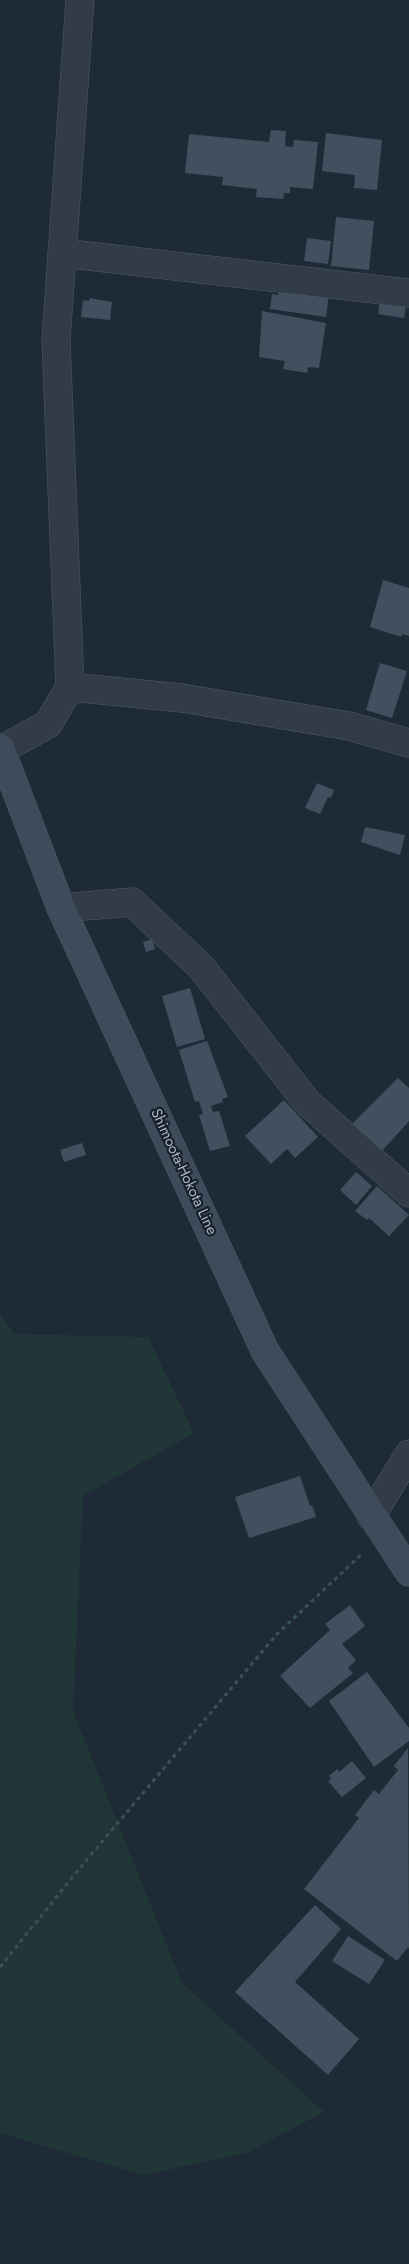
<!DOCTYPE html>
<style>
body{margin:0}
canvas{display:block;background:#1e2a36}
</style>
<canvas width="409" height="2264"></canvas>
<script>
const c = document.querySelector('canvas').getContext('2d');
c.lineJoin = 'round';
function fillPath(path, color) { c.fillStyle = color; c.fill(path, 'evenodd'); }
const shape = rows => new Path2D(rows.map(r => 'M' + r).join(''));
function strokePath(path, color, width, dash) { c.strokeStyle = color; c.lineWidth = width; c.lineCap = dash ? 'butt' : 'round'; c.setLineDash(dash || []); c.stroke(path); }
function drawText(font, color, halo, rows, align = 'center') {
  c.font = font + ' Jost,sans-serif'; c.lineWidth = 4.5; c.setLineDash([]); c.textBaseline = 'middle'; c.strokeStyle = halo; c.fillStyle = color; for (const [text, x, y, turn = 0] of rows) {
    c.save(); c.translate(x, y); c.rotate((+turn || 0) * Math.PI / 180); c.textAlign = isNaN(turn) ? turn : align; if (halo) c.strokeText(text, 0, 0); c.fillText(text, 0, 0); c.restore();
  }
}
fillPath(shape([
 [0,1313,14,1334,148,1337,194,1433,83,1496,73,1711,182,1983,324,2112,246,2153,143,2175,0,2133]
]), '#203637');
fillPath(shape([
 [271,130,286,131,285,146,293,147,294,140,318,142,313,189,290,187,290,193,284,193,283,199,256,197,257,189,222,185,223,177,185,173,189,134,269,142],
 [326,133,382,140,377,190,354,188,355,175,322,171],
 [336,217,374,221,369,270,331,266],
 [307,238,331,241,328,264,304,261],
 [279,288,329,294,326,317,270,309,272,294,278,295],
 [90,298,112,302,110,320,81,317,83,300,89,301],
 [380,300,406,305,404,318,378,314],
 [262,311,326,323,319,368,308,367,307,373,283,369,285,361,259,357],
 [383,580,409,588,409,636,402,634,401,637,370,627],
 [380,663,407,671,392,718,366,710],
 [317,783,334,790,331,798,328,797,320,814,305,808],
 [365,827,405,835,400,855,361,842],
 [152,939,155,949,146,952,143,942],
 [190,988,205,1039,177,1047,162,996],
 [207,1041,228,1097,222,1099,223,1102,211,1106,213,1112,219,1111,230,1146,210,1151,199,1115,203,1114,199,1101,195,1102,179,1050],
 [398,1078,409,1088,409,1121,382,1151,352,1124],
 [284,1100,318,1137,295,1158,287,1149,271,1164,245,1136],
 [82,1143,86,1155,64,1162,60,1150],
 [356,1172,372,1186,356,1205,340,1190],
 [377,1186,409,1215,389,1236,369,1218,367,1220,355,1211],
 [300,1476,310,1506,312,1505,316,1517,249,1538,235,1497],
 [350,1605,365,1626,342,1644,356,1660,348,1668,353,1673,310,1708,280,1676,330,1630,325,1624],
 [367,1672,409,1728,409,1741,374,1767,329,1701],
 [408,1748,409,1949,408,1947,397,1961,304,1889,359,1818,355,1815,374,1790,379,1794,398,1770,394,1766],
 [352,1761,366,1778,342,1797,328,1781,331,1779,329,1776,337,1769,339,1772],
 [315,1905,341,1929,295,1982,359,2039,328,2075,235,1992],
 [348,1936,385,1960,369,1984,332,1961]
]), '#41505e');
const street = shape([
 [62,253,409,293],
 [70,687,182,698,349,726,409,743],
 [1,750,48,724,70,687,56,340,80,0],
 [61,908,132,902,201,967,307,1102,409,1193],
 [371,1516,409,1454]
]);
const secondary = shape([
 [0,748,61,908,265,1351,409,1572]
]);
strokePath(street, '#4f5a65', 29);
strokePath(secondary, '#4f5a65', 29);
strokePath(shape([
 [0,1967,84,1863,277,1634,362,1554]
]), '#3a5252', 3, [4, 4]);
strokePath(street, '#313c46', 28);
strokePath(secondary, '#3f4b5a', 28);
drawText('15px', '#abb7c4', '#17212b', [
 ["Shimoota-Hokota Line",183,1172,65]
]);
</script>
